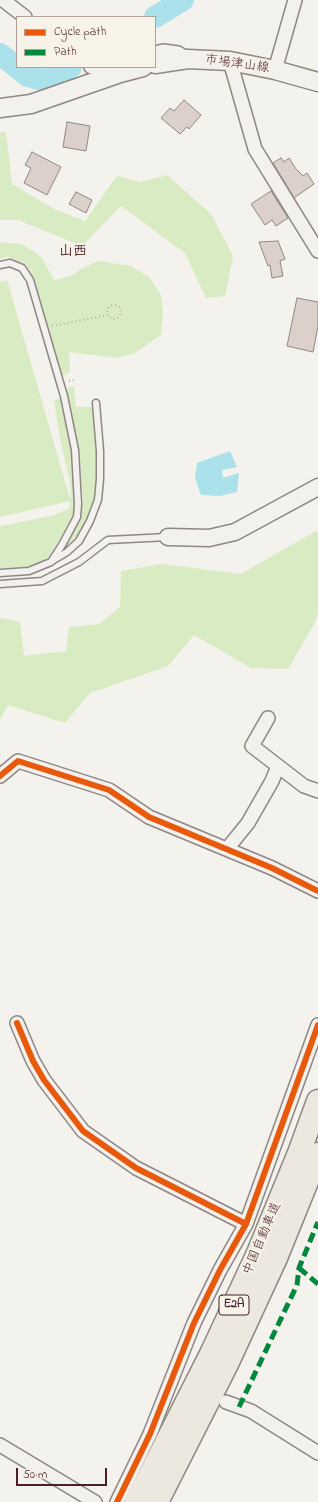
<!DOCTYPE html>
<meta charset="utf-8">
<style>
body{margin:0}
#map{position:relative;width:318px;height:1502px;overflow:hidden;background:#f4f2ec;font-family:"Indie Flower",sans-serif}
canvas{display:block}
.legend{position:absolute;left:16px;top:16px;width:140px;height:52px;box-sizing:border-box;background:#f7f3e8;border:1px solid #b29e9c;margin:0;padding:5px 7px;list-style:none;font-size:12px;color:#4a1f2b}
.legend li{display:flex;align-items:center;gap:8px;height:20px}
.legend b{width:20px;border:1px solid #b29e9c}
.scale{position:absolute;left:16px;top:1468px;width:91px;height:18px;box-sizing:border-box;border:2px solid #4a1f2b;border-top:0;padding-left:5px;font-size:12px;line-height:14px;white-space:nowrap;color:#4a1f2b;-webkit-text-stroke:3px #f7f3e8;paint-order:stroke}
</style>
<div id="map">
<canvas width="318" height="1502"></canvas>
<ul class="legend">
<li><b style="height:5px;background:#e8590c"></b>Cycle path</li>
<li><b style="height:5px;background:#00873e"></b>Path</li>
</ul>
<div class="scale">50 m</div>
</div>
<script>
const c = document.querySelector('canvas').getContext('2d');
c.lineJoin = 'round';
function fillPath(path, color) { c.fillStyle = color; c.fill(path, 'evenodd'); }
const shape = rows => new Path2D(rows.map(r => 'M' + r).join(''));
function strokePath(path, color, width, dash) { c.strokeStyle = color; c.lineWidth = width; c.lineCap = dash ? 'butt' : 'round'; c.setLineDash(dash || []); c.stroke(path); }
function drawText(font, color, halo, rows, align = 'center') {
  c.font = font + ' "Indie Flower","Klee One",sans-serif'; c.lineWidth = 4; c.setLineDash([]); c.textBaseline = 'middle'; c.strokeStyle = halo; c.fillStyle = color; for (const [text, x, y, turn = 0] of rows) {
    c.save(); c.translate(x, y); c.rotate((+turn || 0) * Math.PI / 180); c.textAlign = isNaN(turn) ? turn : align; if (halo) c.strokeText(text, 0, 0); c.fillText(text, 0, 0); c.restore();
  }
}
fillPath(shape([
 [0,132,6,132,12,184,54,209,85,221,117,176,140,182,167,175,211,214,233,256,225,296,206,298,185,253,121,206,82,246,18,220,0,220],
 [0,242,21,244,33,251,42,258,54,280,71,276,81,269,98,261,131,266,149,277,161,295,163,315,161,335,133,354,116,358,69,352,70,373,61,376,31,274,26,265,19,261,8,257,0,259],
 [7,280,70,499,71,489,59,433,54,400,62,398,73,455,74,503,72,521,46,560,29,567,0,568,0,526,51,516,69,509,70,501,0,517,0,282],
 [74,386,76,407,91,407,95,413,95,429,98,448,96,459,97,482,95,499,87,521,75,538,61,553,75,528,80,516,83,501,80,461,67,388],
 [316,531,318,533,318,614,313,626,288,669,251,668,194,635,168,666,90,693,65,723,8,705,0,720,0,618,20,622,24,656,66,651,69,627,99,624,120,607,121,571,161,564,241,574]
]), '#d8ebc2');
fillPath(shape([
 [230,451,237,467,222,470,223,478,239,473,237,492,220,496,201,495,195,478,197,463]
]), '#abe1eb');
strokePath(shape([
 [155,17,183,0],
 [0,54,28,76,42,80,60,74,71,67]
]), '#abe1eb', 22);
const building = shape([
 [184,100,201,115,189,129,187,127,180,134,161,118,170,108,174,111,184,100],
 [67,122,90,126,86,151,63,147,67,122],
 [32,152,61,167,47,195,24,183,31,168,25,165,32,152],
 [281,158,284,162,289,158,296,169,303,176,307,173,314,184,294,198,273,163,281,158],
 [271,191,288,218,276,226,272,220,265,225,251,204,271,191],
 [76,192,92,200,86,213,69,204,76,192],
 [278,241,285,259,280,261,283,276,272,278,270,265,268,266,259,242,278,241],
 [297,298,318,302,318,326,313,352,287,346,297,298]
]);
fillPath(building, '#dcd1ca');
strokePath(building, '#8f8685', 1);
const service = shape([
 [0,265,10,263,22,268,30,280,64,396,75,450,78,504,77,517,62,545,51,562,29,571,0,573],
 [52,561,67,552,79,541,90,521,98,500,100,479,100,451,96,403],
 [0,584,42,581,79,562,108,540,168,537]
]);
const minor = shape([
 [3,0,25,17],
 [155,53,163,51,178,53,188,59],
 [230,61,255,149,318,251],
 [91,67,96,68,102,67],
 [275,70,295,0],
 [268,718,252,746,304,786,318,791],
 [0,776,18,761,109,790,149,817,272,868,318,891],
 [227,849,248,823,272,781,278,766],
 [17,1023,33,1061,44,1080,83,1131,136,1168,246,1224],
 [226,1402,251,1411,318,1453],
 [0,1445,95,1502],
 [117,1502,150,1434,194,1323,220,1270,246,1224,318,1025]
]);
const tertiary = shape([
 [168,537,209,538,235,532,318,487]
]);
const secondary = shape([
 [155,64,188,59,230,61,275,70,318,82],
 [0,108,31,104,120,73,143,67]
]);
const motorway = shape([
 [136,1502,212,1352,258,1253,299,1153,318,1101],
 [157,1502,228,1362,276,1258,318,1154]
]);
strokePath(service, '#8f8685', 9);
strokePath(minor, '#8f8685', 16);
strokePath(tertiary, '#8f8685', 19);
strokePath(secondary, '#8f8685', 21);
strokePath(motorway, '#8f8685', 25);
strokePath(shape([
 '107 312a7 7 0 1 1 14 0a7 7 0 1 1-14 0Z',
 [52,326,108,315],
 [69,381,76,380]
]), '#b6b0ae', 2, [1, 3]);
strokePath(service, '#f2f1ed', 6);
strokePath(minor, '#f2f1ed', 13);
strokePath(tertiary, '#f2f1ed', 16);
strokePath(secondary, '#f2f1ed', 18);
strokePath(motorway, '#ece8df', 22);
strokePath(shape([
 [299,1268,318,1284],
 [239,1407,297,1285,299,1268,318,1222]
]), '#00873e', 5, [10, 5]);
strokePath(shape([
 [0,776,18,761,109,790,149,817,272,868,318,891],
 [17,1023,33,1061,44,1080,83,1131,136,1168,246,1224],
 [117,1502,150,1434,194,1323,220,1270,246,1224,318,1025]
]), '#e8590c', 6);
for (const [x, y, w] of [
 [234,1305,30]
]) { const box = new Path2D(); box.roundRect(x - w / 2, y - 10, w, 20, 3); c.fillStyle = '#f7f3e8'; c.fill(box); strokePath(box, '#4a1f2b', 1); }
drawText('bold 12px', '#4a1f2b', null, [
 ["E2A",234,1305]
]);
drawText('13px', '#4a1f2b', '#f7f3e8', [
 ["市場津山線",237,65,8],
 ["中国自動車道",263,1239,-67]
]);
drawText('bold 14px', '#4a1f2b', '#f7f3e8', [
 ["山西",73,253]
]);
</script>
